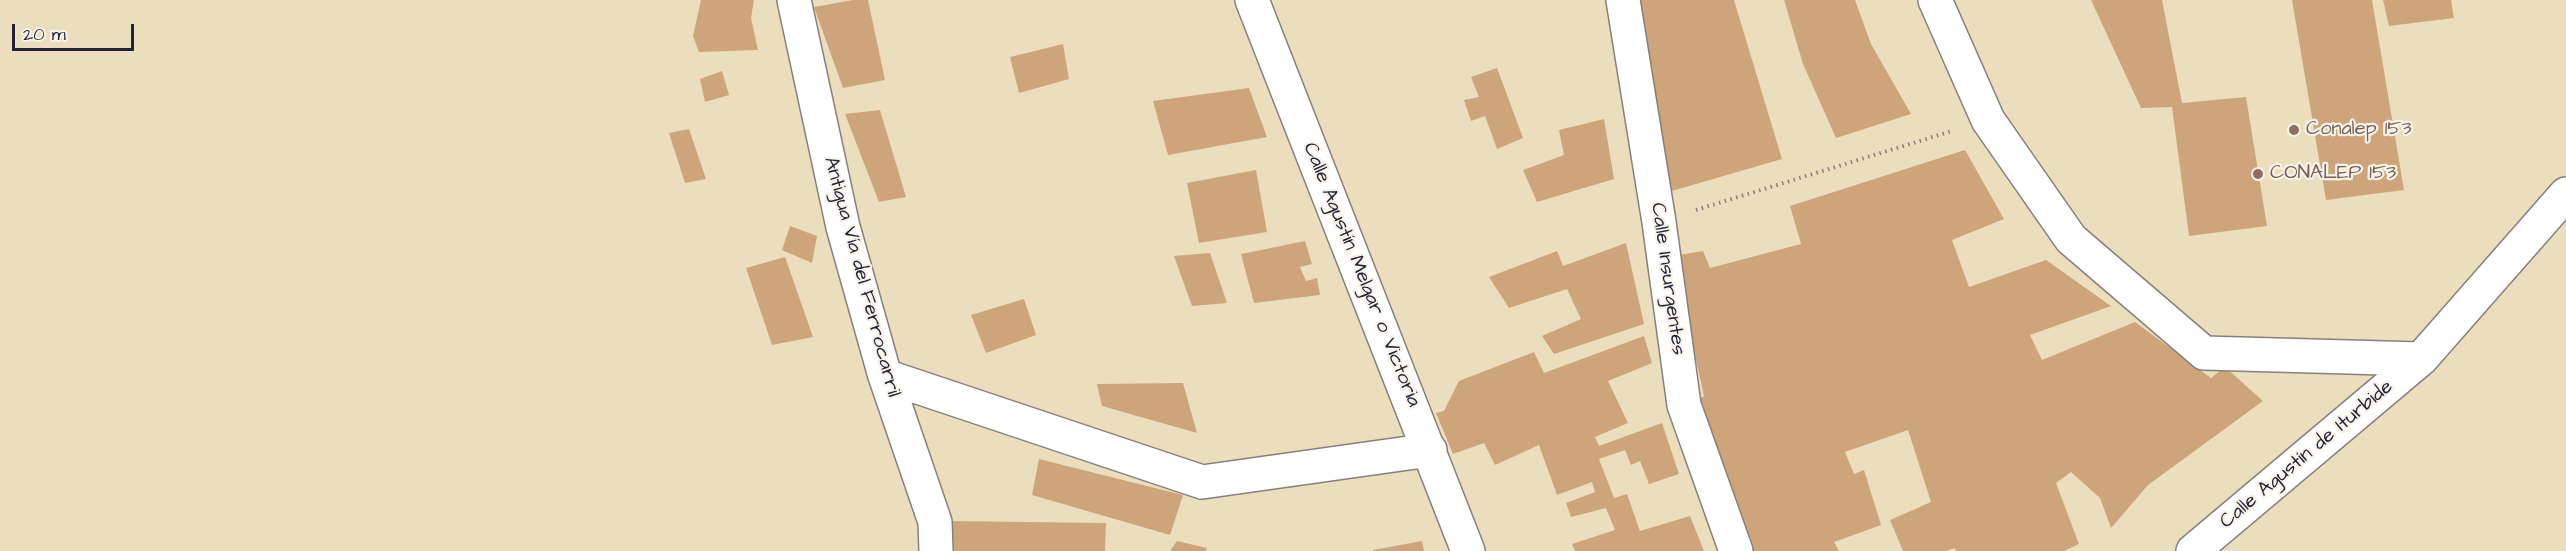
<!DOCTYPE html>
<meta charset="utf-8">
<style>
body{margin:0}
#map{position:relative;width:2566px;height:551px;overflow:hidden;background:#ebdebc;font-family:"Architects Daughter",sans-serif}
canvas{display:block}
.scale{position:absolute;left:12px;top:24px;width:122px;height:27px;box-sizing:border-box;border:3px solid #22223b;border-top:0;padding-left:8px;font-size:18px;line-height:21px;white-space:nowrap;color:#22223b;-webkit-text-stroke:4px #f7f3e8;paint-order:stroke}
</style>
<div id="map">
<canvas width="2566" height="551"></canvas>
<div class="scale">20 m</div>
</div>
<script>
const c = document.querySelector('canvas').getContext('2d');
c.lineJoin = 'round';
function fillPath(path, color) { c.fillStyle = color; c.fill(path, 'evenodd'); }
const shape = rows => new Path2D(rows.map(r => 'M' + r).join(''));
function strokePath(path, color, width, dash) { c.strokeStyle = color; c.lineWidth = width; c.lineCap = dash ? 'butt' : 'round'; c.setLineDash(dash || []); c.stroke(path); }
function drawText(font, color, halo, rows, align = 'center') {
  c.font = font + ' "Architects Daughter",sans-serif'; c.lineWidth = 4.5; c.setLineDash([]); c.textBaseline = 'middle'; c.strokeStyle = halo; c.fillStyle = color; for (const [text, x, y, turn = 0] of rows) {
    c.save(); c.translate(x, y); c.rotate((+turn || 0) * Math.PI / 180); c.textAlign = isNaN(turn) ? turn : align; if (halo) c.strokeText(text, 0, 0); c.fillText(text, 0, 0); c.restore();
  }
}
fillPath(shape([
 [701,0,754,0,751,18,758,50,699,52,693,36],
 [853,0,868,0,885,80,843,88,814,7],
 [1634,0,1734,0,1782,159,1665,193],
 [1784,0,1855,0,1871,44,1911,114,1836,138,1803,64],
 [2091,0,2162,0,2182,103,2246,97,2267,226,2189,236,2172,107,2141,108],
 [2292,0,2372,0,2404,190,2326,200],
 [2383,0,2451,0,2454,18,2389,26],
 [1063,44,1069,79,1019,93,1010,57],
 [1497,68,1523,138,1497,149,1485,116,1471,121,1464,100,1479,97,1471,77],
 [722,71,729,95,705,102,700,79],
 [1249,88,1267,137,1168,155,1153,101],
 [880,110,906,197,879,202,845,114],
 [1604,119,1614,179,1537,202,1523,170,1564,155,1559,130],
 [689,129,706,179,685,183,669,133],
 [1965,150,2004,219,1952,240,1969,287,2046,260,2111,306,2030,335,2042,360,2135,322,2211,378,2225,367,2263,401,2148,485,2111,528,2100,498,2071,472,2056,483,2079,544,2064,551,1956,551,1955,548,1946,551,1903,551,1890,520,1931,502,1908,430,1845,452,1854,474,1864,470,1881,525,1834,542,1839,551,1743,551,1689,404,1704,396,1673,256,1703,251,1710,268,1801,244,1790,206],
 [1256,170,1267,232,1199,243,1187,183],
 [790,226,817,236,812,263,782,250],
 [1305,241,1312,264,1300,267,1306,281,1317,278,1320,295,1254,303,1241,254],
 [1626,243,1644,324,1554,354,1542,336,1581,319,1567,289,1509,308,1489,277,1557,251,1563,266],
 [1210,253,1227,303,1192,306,1174,256],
 [785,257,813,337,772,345,746,268],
 [1024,299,1036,335,986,353,971,315],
 [1644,336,1652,363,1608,381,1628,423,1595,437,1599,446,1662,423,1679,474,1649,484,1640,461,1631,465,1625,450,1599,459,1614,498,1627,494,1640,531,1690,516,1704,551,1575,551,1572,544,1615,530,1606,508,1571,517,1566,503,1595,492,1592,482,1557,495,1539,445,1495,465,1484,443,1453,454,1436,413,1444,411,1459,381,1534,352,1544,373],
 [1183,383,1197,433,1102,406,1097,384],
 [1039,459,1183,495,1170,535,1032,495],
 [948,521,1106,523,1105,551,953,551],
 [1177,541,1207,548,1206,551,1170,551],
 [1422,541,1424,551,1373,551,1373,550]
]), '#cea57b');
const minor = shape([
 [794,0,843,227,885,376,935,522,936,551],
 [1252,0,1468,551],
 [1623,0,1659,222,1684,405,1736,551],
 [1935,0,1988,120,2071,239,2204,353,2421,359],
 [885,376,1202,482,1430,450],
 [2193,551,2421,359,2566,194]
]);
strokePath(minor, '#86807c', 36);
strokePath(shape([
 [1696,210,1952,131]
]), '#86807c', 4, [1.5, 4.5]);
strokePath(minor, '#fff', 33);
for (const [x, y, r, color] of [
 [2294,130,6,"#8d6e63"],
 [2258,174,6,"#8d6e63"]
]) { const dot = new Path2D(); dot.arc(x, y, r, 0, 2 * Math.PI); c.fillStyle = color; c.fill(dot); strokePath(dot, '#f7f3e8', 2); }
drawText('20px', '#785e54', '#f7f3e8', [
 ["Conalep 153",2306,130],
 ["CONALEP 153",2270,174]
], 'left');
drawText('20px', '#22223b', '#f7f3e8', [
 ["Calle Agustín Melgar o Victoria",1361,275,68],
 ["Antigua Vía del Ferrocarril",861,277,75],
 ["Calle Insurgentes",1667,279,82],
 ["Calle Agustín de Iturbide",2307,455,-40]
]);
</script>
